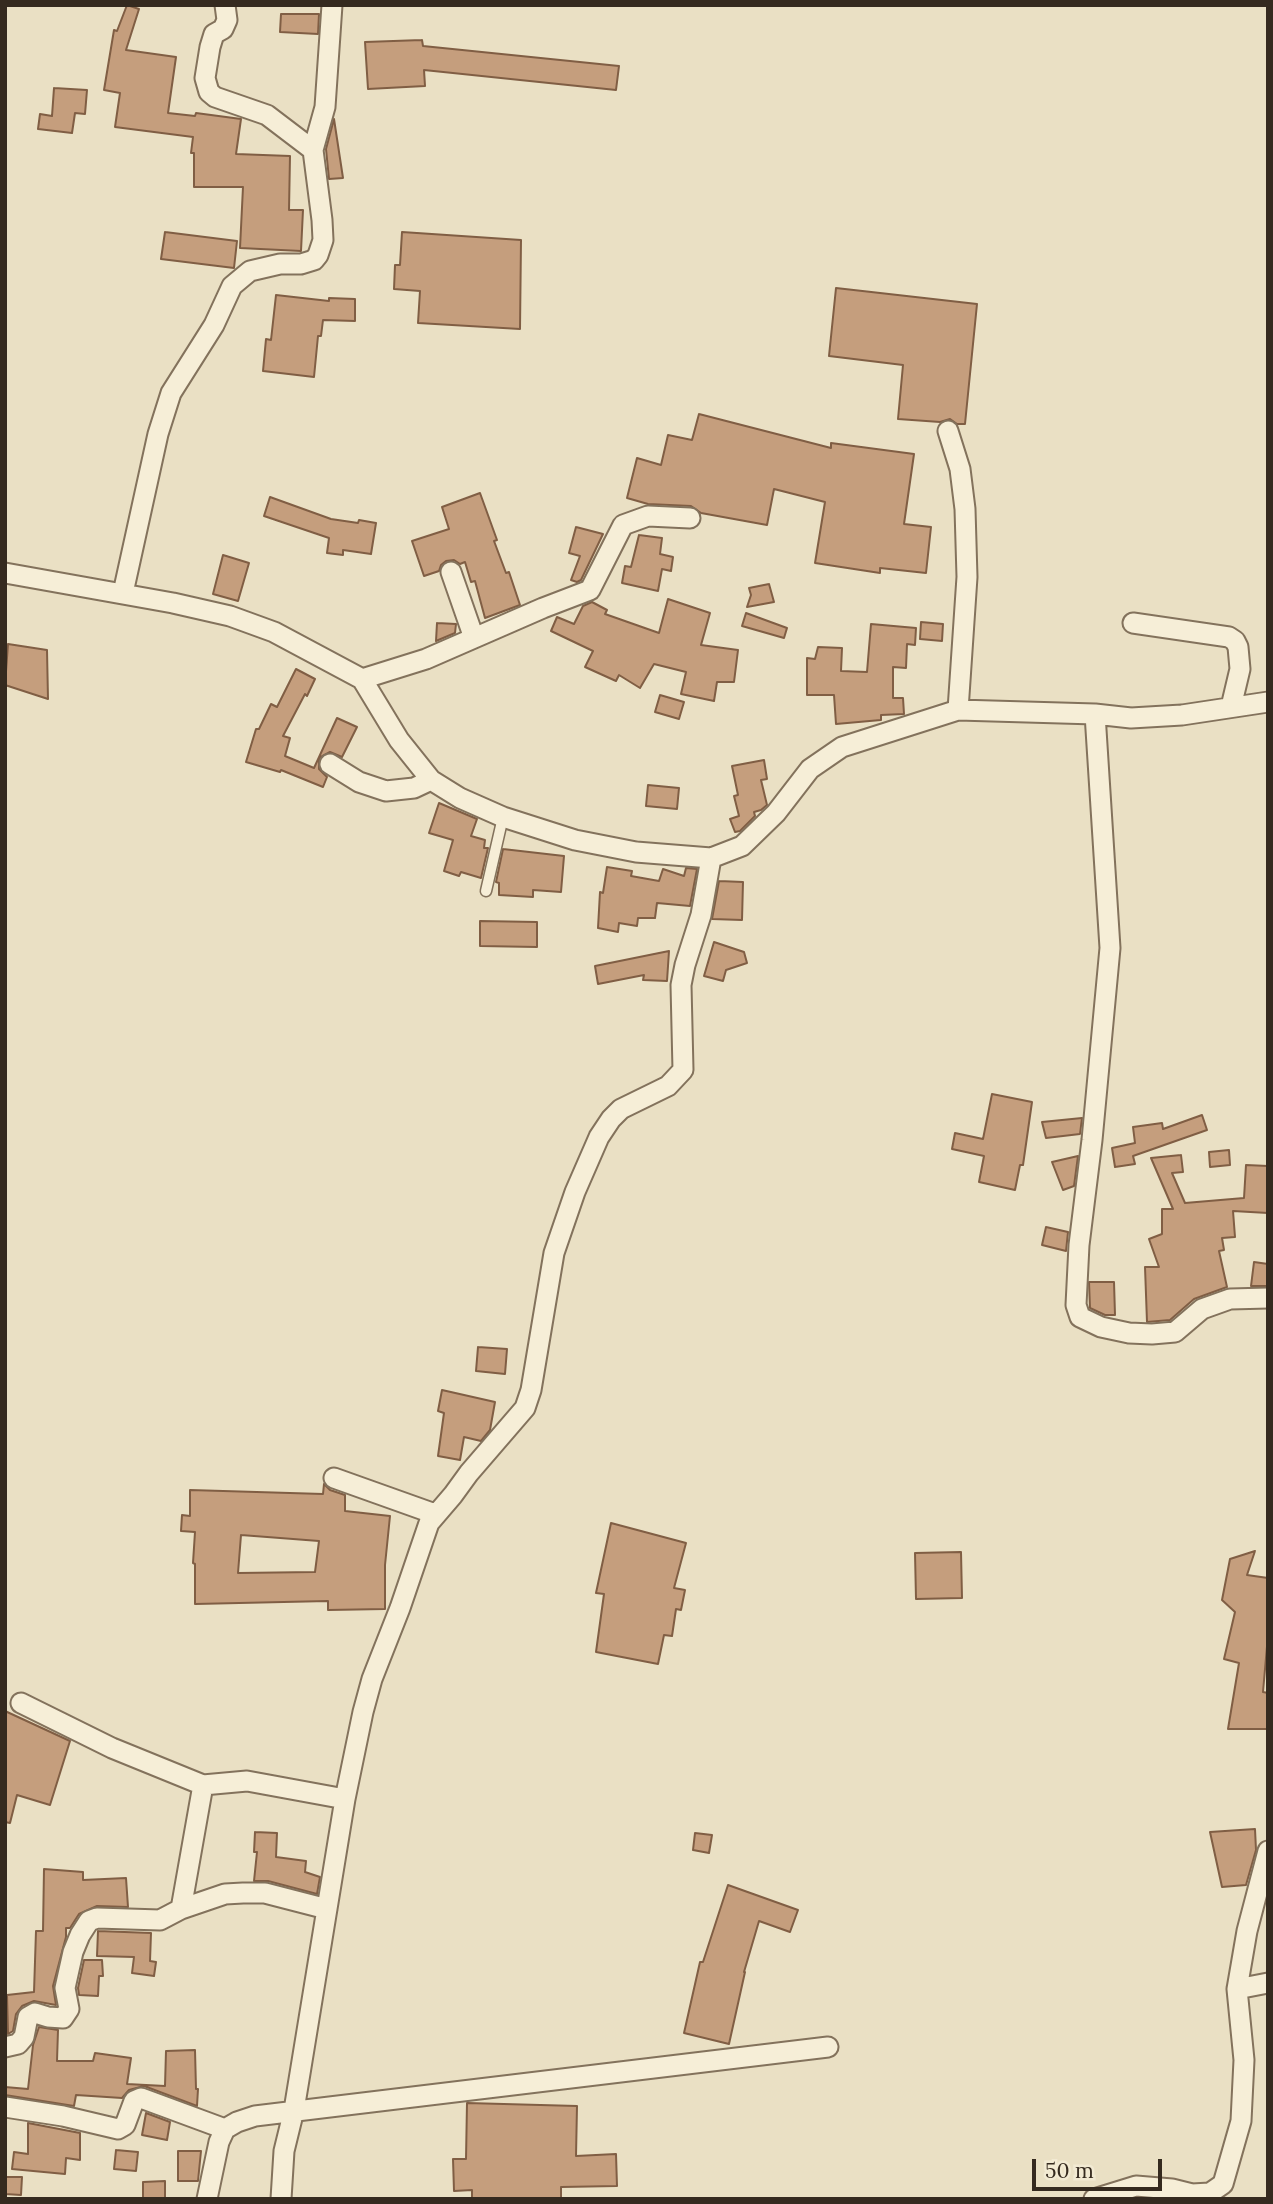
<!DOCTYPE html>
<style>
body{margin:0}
#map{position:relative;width:1273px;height:2204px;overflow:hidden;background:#eae0c4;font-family:Lora,serif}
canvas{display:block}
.frame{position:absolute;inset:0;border:7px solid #352a1f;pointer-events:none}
.scale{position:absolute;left:1032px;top:2159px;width:130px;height:32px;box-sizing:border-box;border:4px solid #352a1f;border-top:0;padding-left:9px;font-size:21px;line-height:24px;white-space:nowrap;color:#352a1f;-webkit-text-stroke:5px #f2ead3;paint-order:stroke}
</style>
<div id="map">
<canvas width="1273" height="2204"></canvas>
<div class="frame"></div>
<div class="scale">50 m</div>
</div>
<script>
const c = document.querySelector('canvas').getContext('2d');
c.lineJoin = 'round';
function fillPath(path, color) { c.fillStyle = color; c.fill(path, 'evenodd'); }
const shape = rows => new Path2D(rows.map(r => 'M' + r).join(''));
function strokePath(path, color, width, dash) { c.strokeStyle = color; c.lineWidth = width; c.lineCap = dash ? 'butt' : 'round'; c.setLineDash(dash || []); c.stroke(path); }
const building = shape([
 [127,5,139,9,126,50,176,57,168,113,195,116,196,113,241,119,236,154,290,156,289,210,303,210,301,251,240,248,243,187,194,187,194,153,191,153,193,137,115,127,120,93,104,90,114,30,117,31,127,5],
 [281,14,319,14,318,34,280,32,281,14],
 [422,40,423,46,619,66,616,90,424,70,425,86,368,89,365,42,422,40],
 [54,88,87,90,85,114,75,113,72,133,38,129,40,114,52,116,54,88],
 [334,119,343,178,329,179,326,149,334,119],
 [165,232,237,241,234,268,161,259,165,232],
 [402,232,521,240,520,329,418,323,420,291,394,289,395,265,400,265,402,232],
 [836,288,977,304,965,424,957,424,950,419,940,422,898,419,903,365,829,356,836,288],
 [276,295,329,301,329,298,355,299,355,321,323,320,321,336,318,336,314,377,263,371,266,339,271,340,276,295],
 [699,414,831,448,831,443,914,454,904,524,931,527,926,573,880,568,880,573,815,563,825,502,774,489,767,525,701,513,691,506,648,504,627,498,637,458,661,465,668,435,692,440,699,414],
 [480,493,497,540,494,541,506,573,509,572,520,605,485,618,475,581,471,582,465,562,460,564,454,560,446,561,441,565,439,571,424,576,412,541,449,529,442,507,480,493],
 [270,497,331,519,358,523,359,520,376,523,371,554,343,550,343,555,327,553,329,538,264,516,270,497],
 [576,527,603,534,581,580,577,582,571,580,580,556,569,553,576,527],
 [639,535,662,538,660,554,673,557,671,571,662,569,658,591,622,583,625,566,631,567,639,535],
 [223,555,249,563,238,601,213,594,223,555],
 [769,584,774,602,747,607,751,595,749,588,769,584],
 [668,599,710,613,701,645,738,650,734,682,717,682,714,701,681,694,686,672,654,664,640,688,619,675,616,681,585,667,593,651,551,631,557,617,574,624,583,606,592,602,607,610,605,614,659,633,668,599],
 [746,613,787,628,784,638,742,626,746,613],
 [921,622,943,624,942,641,920,639,921,622],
 [437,623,456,624,455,633,436,641,437,623],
 [871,624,916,628,915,645,907,644,906,668,893,667,893,698,903,698,904,714,881,715,881,720,836,724,834,695,807,695,807,658,815,659,818,647,842,648,841,671,867,672,871,624],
 [8,644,47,650,48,699,5,685,8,644],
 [296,669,315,679,307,696,305,694,283,736,290,738,285,756,314,768,337,718,357,727,342,757,330,752,319,758,319,769,327,777,323,787,281,770,280,772,246,762,256,729,259,729,271,704,277,707,296,669],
 [660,695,684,702,679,719,655,712,660,695],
 [764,760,767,779,761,780,767,805,761,810,754,812,755,816,740,831,735,832,730,819,739,816,734,796,738,795,732,766,764,760],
 [648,785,679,788,677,809,646,806,648,785],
 [439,803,477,819,471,836,485,840,484,848,488,848,481,878,461,872,459,876,444,871,453,840,429,833,439,803],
 [503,849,564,856,561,892,533,890,533,897,499,895,499,883,496,882,503,849],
 [607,867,632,871,631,876,659,881,663,869,684,876,686,868,697,869,690,906,657,903,655,918,638,918,637,926,619,923,618,932,598,928,600,892,603,893,607,867],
 [719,881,743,882,742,920,712,919,719,881],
 [480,921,537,922,537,947,480,946,480,921],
 [714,942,744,952,747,963,726,970,723,981,704,976,714,942],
 [669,951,667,981,643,980,644,975,598,984,595,966,669,951],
 [992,1094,1032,1102,1023,1165,1020,1165,1015,1190,979,1182,984,1156,952,1149,955,1133,983,1139,992,1094],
 [1202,1115,1207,1130,1133,1156,1135,1164,1115,1167,1112,1148,1135,1143,1133,1127,1162,1123,1163,1129,1202,1115],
 [1082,1118,1080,1134,1046,1138,1042,1122,1082,1118],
 [1229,1150,1230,1165,1210,1167,1209,1152,1229,1150],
 [1181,1155,1183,1172,1172,1173,1185,1203,1244,1198,1246,1165,1268,1166,1268,1213,1233,1211,1235,1237,1222,1238,1224,1250,1219,1251,1227,1287,1194,1299,1170,1320,1147,1322,1145,1267,1159,1267,1149,1239,1162,1234,1162,1209,1173,1209,1151,1158,1181,1155],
 [1078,1156,1074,1186,1063,1190,1052,1162,1078,1156],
 [1046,1227,1068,1232,1066,1251,1042,1245,1046,1227],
 [1254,1262,1268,1264,1268,1286,1251,1286,1254,1262],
 [1089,1282,1114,1282,1115,1315,1105,1315,1090,1308,1089,1282],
 [478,1347,507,1349,505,1374,476,1371,478,1347],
 [442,1390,495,1402,490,1430,481,1441,464,1437,460,1460,438,1456,444,1413,438,1411,442,1390],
 [324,1484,330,1490,345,1495,345,1511,390,1516,385,1565,385,1609,328,1610,328,1601,195,1604,195,1564,193,1563,195,1532,181,1531,182,1515,190,1516,190,1490,323,1494,324,1484],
 [241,1535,319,1541,315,1572,238,1573,241,1535],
 [611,1523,686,1543,674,1588,685,1590,681,1610,676,1609,672,1636,664,1635,658,1664,596,1652,604,1594,596,1593,611,1523],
 [1255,1551,1247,1575,1268,1578,1268,1635,1263,1692,1268,1693,1268,1729,1228,1729,1239,1663,1224,1659,1235,1612,1222,1600,1230,1559,1255,1551],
 [961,1552,962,1598,916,1599,915,1553,961,1552],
 [5,1711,70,1741,50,1805,17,1795,10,1823,5,1822,5,1711],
 [1255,1829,1256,1850,1246,1885,1222,1887,1210,1832,1255,1829],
 [255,1832,277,1833,276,1857,306,1861,305,1872,320,1877,317,1894,268,1881,254,1881,257,1852,254,1852,255,1832],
 [695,1833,712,1835,709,1853,693,1850,695,1833],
 [44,1869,83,1872,83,1880,126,1878,128,1907,97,1906,79,1914,70,1928,66,1928,66,1937,53,1986,56,2005,34,2001,22,2006,16,2014,13,2031,8,2034,7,1995,34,1992,36,1931,43,1931,44,1869],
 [728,1885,798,1910,790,1932,759,1921,744,1972,745,1972,729,2044,684,2033,700,1962,703,1962,728,1885],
 [98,1931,151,1933,150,1961,156,1962,154,1976,132,1973,134,1957,97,1956,98,1931],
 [84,1960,102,1960,103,1976,99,1976,98,1996,79,1995,78,1988,84,1960],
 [39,2027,58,2030,57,2061,93,2061,95,2053,131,2058,127,2084,165,2086,166,2051,195,2050,196,2089,198,2089,197,2106,144,2086,129,2090,122,2098,76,2095,74,2106,5,2095,5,2087,28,2089,33,2045,39,2027],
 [467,2103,577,2106,576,2156,616,2154,617,2186,561,2187,561,2199,472,2199,472,2190,454,2191,453,2159,466,2159,467,2103],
 [146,2113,170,2122,167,2140,142,2135,146,2113],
 [28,2123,80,2133,80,2160,66,2158,65,2174,12,2169,14,2152,28,2154,28,2123],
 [116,2150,138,2152,136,2171,114,2169,116,2150],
 [178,2151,201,2151,198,2181,178,2181,178,2151],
 [5,2177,22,2177,21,2195,5,2194,5,2177],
 [165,2181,165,2199,143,2199,143,2182,165,2181]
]);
fillPath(building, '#c59e7d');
strokePath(building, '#805e44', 2);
const service = shape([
 [486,891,503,817]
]);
const minor = shape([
 [225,5,227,20,223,29,214,34,210,47,205,78,209,92,215,97,267,115,313,150],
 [948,431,960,469,965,509,967,577,958,710],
 [451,572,474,638],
 [5,573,173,603,230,616,274,632,362,679,399,740,431,780,460,798,503,817,575,840,636,852,711,858,742,846,776,813,810,769,842,747,958,710,1095,714,1131,718,1182,715,1268,702],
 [123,593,158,434,171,393,214,325,232,286,250,271,280,264,301,264,314,260,318,255,323,240,322,220,313,150,325,107,332,5],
 [1133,623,1229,637,1235,641,1238,647,1240,669,1231,707],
 [362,679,426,659,543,608,590,590,623,525,648,516,690,518],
 [1095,714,1110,948,1092,1140,1079,1245,1076,1305,1080,1317,1101,1327,1129,1333,1152,1334,1175,1332,1202,1309,1230,1299,1268,1298],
 [330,764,359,782,386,791,414,788,431,780],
 [334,1478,435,1514],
 [21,1703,112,1748,203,1785,247,1781,345,1799],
 [181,1909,225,1894,243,1893,265,1893,327,1909],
 [1237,1989,1268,1983],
 [5,2047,18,2044,24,2037,28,2017,35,2013,48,2017,63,2018,69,2009,65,1988,73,1952,80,1935,89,1921,97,1918,160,1920,181,1909,203,1785],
 [5,2107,63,2116,118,2129,125,2125,134,2101,141,2098,225,2129],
 [207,2199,219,2142,225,2129,237,2122,255,2116,828,2047],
 [281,2199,284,2151,294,2110,345,1799,363,1712,372,1679,400,1608,429,1523,453,1495,469,1473,525,1408,531,1390,554,1253,575,1192,599,1137,611,1119,621,1109,668,1086,683,1070,681,985,685,965,701,915,711,858],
 [1094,2199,1136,2186,1172,2189,1192,2194,1210,2193,1223,2184,1241,2121,1244,2060,1237,1989,1247,1931,1268,1851]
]);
strokePath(service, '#83725c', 13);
strokePath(minor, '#83725c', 23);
strokePath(service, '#f6eed7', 10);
strokePath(minor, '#f6eed7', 19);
</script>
